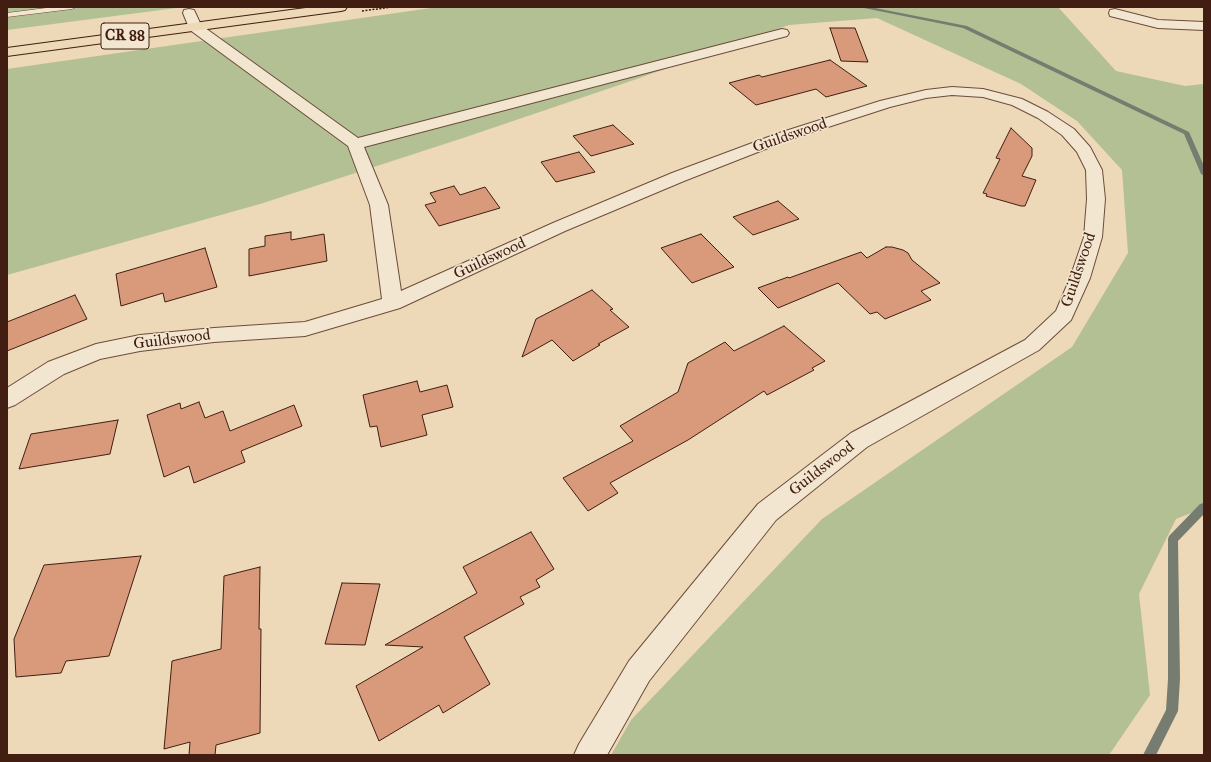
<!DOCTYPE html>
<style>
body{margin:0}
#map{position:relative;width:1211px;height:762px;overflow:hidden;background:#edd8b8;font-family:"IM FELL Great Primer",serif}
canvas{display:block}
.frame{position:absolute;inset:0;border:8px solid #411e11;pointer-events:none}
</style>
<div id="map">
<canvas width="1211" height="762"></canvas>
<div class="frame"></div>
</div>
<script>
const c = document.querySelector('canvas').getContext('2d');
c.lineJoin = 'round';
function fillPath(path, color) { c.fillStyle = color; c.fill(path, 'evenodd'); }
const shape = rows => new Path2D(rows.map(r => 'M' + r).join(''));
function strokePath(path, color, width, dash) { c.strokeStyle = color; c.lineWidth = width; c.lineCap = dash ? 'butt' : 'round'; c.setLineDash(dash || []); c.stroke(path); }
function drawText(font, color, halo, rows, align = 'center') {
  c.font = font + ' "IM FELL Great Primer",serif'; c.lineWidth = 3; c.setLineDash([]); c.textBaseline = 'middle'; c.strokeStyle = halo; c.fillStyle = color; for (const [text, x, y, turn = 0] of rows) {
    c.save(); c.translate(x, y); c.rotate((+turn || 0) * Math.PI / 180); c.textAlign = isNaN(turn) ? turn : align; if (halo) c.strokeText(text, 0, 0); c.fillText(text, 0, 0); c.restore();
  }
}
fillPath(shape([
 [7,7,184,7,7,30],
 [438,7,1058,7,1116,71,1185,86,1204,84,1204,508,1176,519,1139,594,1150,695,1109,755,611,755,631,720,822,519,1072,347,1128,253,1122,170,1077,121,1021,84,877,18,789,25,628,82,463,138,260,204,7,275,7,69]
]), '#b3c093');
fillPath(shape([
 [859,7,870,7,967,26,1189,132,1204,166,1204,176,1201,174,1184,134,963,28,859,7],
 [1204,503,1204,514,1178,541,1180,679,1178,711,1156,755,1143,755,1166,710,1168,679,1168,539,1169,536,1200,504,1204,503]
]), '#767c6f');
const building = shape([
 [830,28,855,28,868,62,841,61,830,28],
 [830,60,867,86,826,97,816,89,756,105,729,83,759,75,762,77,830,60],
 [613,125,634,144,591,156,573,136,613,125],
 [1011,128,1032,148,1032,156,1022,176,1036,180,1025,206,1021,206,986,196,987,194,983,193,1000,159,996,158,1011,128],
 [579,152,595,172,556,182,541,162,579,152],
 [454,186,460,195,485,187,500,208,439,226,425,205,436,202,430,193,454,186],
 [778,201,799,219,753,235,733,217,778,201],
 [291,232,291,240,324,234,327,261,249,276,249,249,265,246,265,236,291,232],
 [701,234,734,267,692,283,661,248,701,234],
 [886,247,892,247,903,250,908,253,912,260,940,283,921,291,931,300,885,319,877,312,870,314,838,283,778,308,758,288,788,277,789,278,861,252,867,258,886,247],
 [205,248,217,287,165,302,163,293,121,306,116,274,205,248],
 [592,290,613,309,610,310,629,327,598,344,600,345,573,361,552,340,522,357,536,319,592,290],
 [75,295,87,319,7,351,7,322,75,295],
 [784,326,825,361,812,368,814,370,767,395,764,391,688,440,610,483,618,493,588,511,563,478,633,441,620,426,678,392,688,363,725,342,734,351,784,326],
 [417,381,420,392,447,385,453,407,422,415,427,435,381,447,377,426,370,427,363,395,417,381],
 [199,402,205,418,223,411,230,431,294,405,302,426,241,451,245,462,194,483,189,466,164,477,147,415,180,403,181,409,199,402],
 [118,420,110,454,19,469,31,434,118,420],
 [531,532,554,569,536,580,540,587,520,597,524,604,464,637,490,684,443,713,439,705,379,741,356,686,423,647,385,645,477,593,463,567,531,532],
 [141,556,109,656,66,661,61,673,16,677,14,639,44,565,141,556],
 [260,567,259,629,261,629,260,733,216,745,215,755,189,755,190,742,164,749,172,661,221,649,224,576,260,567],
 [342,583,380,584,365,645,325,644,342,583]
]);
fillPath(building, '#d89a7b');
strokePath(building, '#411e11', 1);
const lane = shape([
 [54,7,76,7,72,9,7,17,7,13,54,7]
]);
const street = shape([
 [189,9,194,10,201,25,358,138,782,29,787,30,789,33,787,36,364,147,388,205,401,291,553,223,672,173,779,133,880,101,926,90,952,87,983,89,1022,99,1048,112,1074,129,1090,147,1102,170,1105,199,1102,237,1090,278,1071,320,1039,350,867,447,776,520,649,681,607,755,574,755,579,744,629,661,758,504,851,433,1025,340,1056,311,1070,278,1084,237,1087,199,1086,170,1077,152,1062,135,1038,118,1012,105,983,97,952,95,926,98,890,107,791,139,684,181,565,231,400,308,305,336,214,342,140,351,100,359,64,374,15,405,7,408,7,388,48,362,96,344,140,335,214,328,305,322,382,299,370,205,348,146,190,30,183,13,184,10,189,9],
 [1115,9,1158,20,1204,22,1204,30,1158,28,1110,16,1109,13,1110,10,1115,9]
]);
const primary = shape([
 [313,7,347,7,345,10,341,11,7,56,7,48,313,7]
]);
strokePath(lane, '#6c4c3b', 1);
strokePath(street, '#6c4c3b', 2);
strokePath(primary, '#411e11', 2);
strokePath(shape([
 [362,11,392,7]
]), '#411e11', 1.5, [2, 1.5]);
fillPath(lane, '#f3e6d1');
fillPath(street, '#f3e6d1');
fillPath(primary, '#edd8b8');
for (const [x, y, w] of [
 [125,36,48]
]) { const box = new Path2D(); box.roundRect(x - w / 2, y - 13, w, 26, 3); c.fillStyle = '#f3e6d1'; c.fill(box); strokePath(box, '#411e11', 1); }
drawText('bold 15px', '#411e11', null, [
 ["CR 88",125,36]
]);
drawText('16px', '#411e11', '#f3e6d1', [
 ["Guildswood",790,136,-19],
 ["Guildswood",490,259,-25],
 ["Guildswood",1079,270,-71],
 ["Guildswood",172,340,-7],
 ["Guildswood",822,469,-38]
]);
</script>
